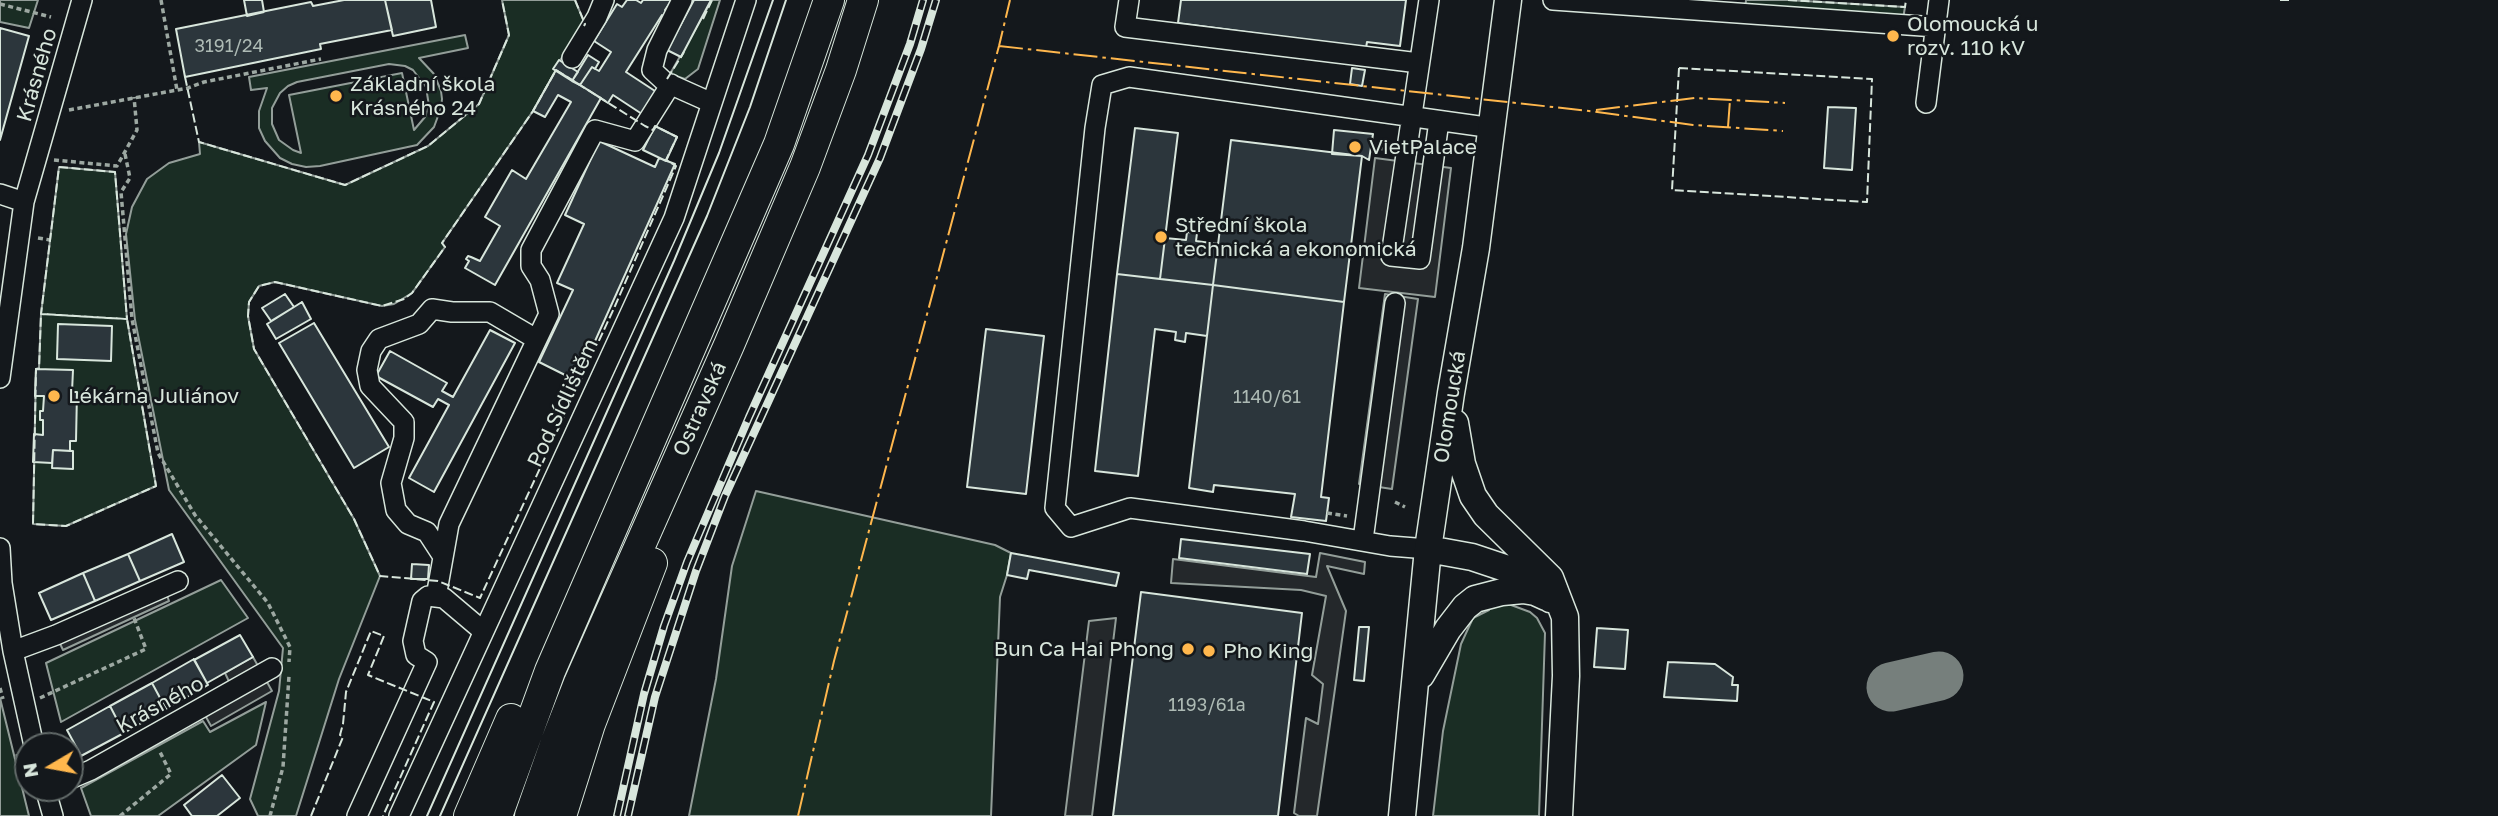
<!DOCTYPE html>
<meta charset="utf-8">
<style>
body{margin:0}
#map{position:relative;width:2498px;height:816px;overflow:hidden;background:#14181c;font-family:"Golos Text",sans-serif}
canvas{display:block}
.north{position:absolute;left:14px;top:732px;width:70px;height:70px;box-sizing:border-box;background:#14181c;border:2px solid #626a69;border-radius:50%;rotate:260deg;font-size:19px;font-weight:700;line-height:28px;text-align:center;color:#d8e6dc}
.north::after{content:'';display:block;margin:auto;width:24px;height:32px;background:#ffb74d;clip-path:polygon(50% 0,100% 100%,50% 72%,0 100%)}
</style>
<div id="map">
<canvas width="2498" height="816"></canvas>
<div class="north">N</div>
</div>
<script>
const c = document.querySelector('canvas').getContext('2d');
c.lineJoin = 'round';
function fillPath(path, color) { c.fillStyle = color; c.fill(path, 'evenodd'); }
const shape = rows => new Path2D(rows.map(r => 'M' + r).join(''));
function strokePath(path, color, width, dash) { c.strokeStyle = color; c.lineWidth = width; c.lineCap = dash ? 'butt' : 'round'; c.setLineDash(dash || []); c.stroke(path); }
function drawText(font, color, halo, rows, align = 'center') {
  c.font = font + ' "Golos Text",sans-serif'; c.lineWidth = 5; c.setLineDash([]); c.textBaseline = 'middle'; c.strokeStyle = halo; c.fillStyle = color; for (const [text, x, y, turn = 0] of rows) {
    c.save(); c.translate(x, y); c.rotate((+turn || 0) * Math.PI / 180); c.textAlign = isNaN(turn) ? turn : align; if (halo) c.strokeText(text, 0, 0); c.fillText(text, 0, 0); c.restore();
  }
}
const green = shape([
 [0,0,38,0,29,28,0,22,0,0],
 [502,0,575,0,585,24,554,69,556,70,533,111,442,243,445,247,412,293,394,304,382,306,275,282,259,286,249,302,248,316,254,349,354,519,380,576,339,679,296,816,258,816,250,799,279,691,283,648,169,490,135,320,126,234,132,207,147,179,169,163,200,154,199,142,345,185,428,146,479,104,509,35,502,0],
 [712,0,720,0,698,69,685,79,670,74,712,0],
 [1746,0,1788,0,1905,7,1903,19,1745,12,1746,0],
 [465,35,468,48,419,58,434,74,441,91,442,99,441,108,434,127,417,145,320,166,306,167,292,164,280,158,265,141,259,128,259,111,267,88,251,90,249,77,465,35],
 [389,64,405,66,413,70,426,87,429,106,425,117,414,130,402,73,289,95,301,153,293,150,279,140,272,124,272,108,280,93,288,86,297,82,389,64],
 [59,167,115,172,127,319,156,486,66,526,33,524,36,369,39,368,41,314,59,167],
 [756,491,995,545,1011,553,1007,575,1000,597,991,816,689,816,716,679,732,566,756,491],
 [221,580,248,618,61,722,46,663,221,580],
 [1503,602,1530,612,1537,618,1545,633,1539,816,1433,816,1443,731,1461,644,1473,618,1489,610,1487,603,1503,602],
 [0,698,29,816,0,816,0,698],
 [266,702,256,745,158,816,91,816,81,788,203,721,210,732,266,702]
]);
fillPath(green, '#1a2d24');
strokePath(green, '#939e99', 2);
const parking = shape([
 [1375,158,1451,168,1435,297,1359,288,1375,158],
 [1385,294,1418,299,1392,489,1359,484,1385,294],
 [1320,553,1365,562,1364,574,1327,566,1346,611,1317,816,1299,816,1294,813,1306,718,1318,724,1323,684,1312,675,1326,596,1301,590,1171,583,1173,559,1316,577,1320,553],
 [164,587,169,601,63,650,56,635,164,587],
 [1116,618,1092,816,1065,816,1089,621,1116,618],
 [253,657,272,691,211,726,201,708,233,690,225,673,253,657]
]);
fillPath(parking, '#24282b');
strokePath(parking, '#939e99', 2);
strokePath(shape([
 [1891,687,1939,676]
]), '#767f7c', 49);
const building = shape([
 [244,0,262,0,264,12,247,16,244,0],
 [344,0,385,0,392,30,320,44,321,49,185,77,176,29,311,2,313,6,344,0],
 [385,0,431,0,436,27,393,36,385,0],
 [627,0,636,0,641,3,643,0,672,0,665,10,671,13,668,19,662,15,626,72,658,93,645,116,613,95,608,103,580,85,592,67,599,71,611,52,594,41,617,4,622,7,627,0],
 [694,0,711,0,681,57,667,50,694,0],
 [1181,0,1406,0,1400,46,1367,42,1366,48,1178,23,1181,0],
 [0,28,29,36,0,140,0,28],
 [588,55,599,62,595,69,592,67,580,85,572,81,588,55],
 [559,60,578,72,572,81,553,69,559,60],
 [1352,68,1365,70,1362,86,1350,84,1352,68],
 [556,70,601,98,495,285,465,268,469,261,466,259,468,256,471,257,480,261,500,226,485,217,512,170,526,179,571,102,558,95,545,117,533,111,556,70],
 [1828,107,1856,108,1852,170,1824,168,1828,107],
 [655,126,677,137,666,161,643,150,655,126],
 [1135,128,1178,133,1160,279,1117,274,1135,128],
 [1334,130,1373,134,1369,160,1362,156,1332,154,1334,130],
 [1231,140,1362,156,1344,302,1213,285,1231,140],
 [599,141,655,167,659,158,675,164,577,381,539,362,573,290,557,283,584,224,565,215,599,141],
 [1187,232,1197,233,1196,241,1218,244,1213,285,1160,279,1165,238,1186,240,1187,232],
 [1117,274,1213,285,1207,336,1186,333,1185,342,1175,340,1176,332,1155,329,1138,476,1095,471,1117,274],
 [1213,285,1344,302,1321,497,1329,498,1326,521,1291,517,1295,494,1214,485,1213,492,1189,488,1213,285],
 [285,294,294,307,271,321,262,308,285,294],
 [302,302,311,319,276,339,267,324,302,302],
 [314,323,389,447,354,468,279,343,314,323],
 [58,324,112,326,111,361,57,359,58,324],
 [986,329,1044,336,1026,494,967,487,986,329],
 [490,330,515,343,434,492,409,478,449,405,438,399,433,407,376,376,390,351,447,383,442,391,453,397,490,330],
 [36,369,73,370,72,392,77,392,76,441,70,441,70,451,53,450,52,463,33,462,34,434,43,435,43,420,40,420,40,411,43,411,44,396,35,396,36,369],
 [53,450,73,451,73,469,52,468,53,450],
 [172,534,184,562,140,581,128,554,172,534],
 [1181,539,1310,554,1307,574,1179,558,1181,539],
 [1011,553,1119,573,1116,586,1029,570,1027,579,1007,575,1011,553],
 [128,554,140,581,95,601,83,573,128,554],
 [412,564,429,565,428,579,411,579,412,564],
 [83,573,95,601,51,620,39,593,83,573],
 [1141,592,1302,613,1278,816,1113,816,1141,592],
 [1359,627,1369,627,1364,681,1354,680,1359,627],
 [1597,628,1628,630,1625,669,1594,667,1597,628],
 [240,635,253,657,207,683,194,660,240,635],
 [194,659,208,685,166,709,152,683,194,659],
 [1668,662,1715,664,1733,677,1732,685,1738,685,1737,701,1664,697,1668,662],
 [152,683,166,709,124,733,110,706,152,683],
 [110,706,124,733,81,756,67,730,110,706],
 [222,775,240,798,217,816,192,816,184,805,222,775]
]);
fillPath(building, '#2c363c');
strokePath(building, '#d8e6dc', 2);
const minor = shape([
 [682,0,657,50,652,70,665,82,712,103],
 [1129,0,1125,27,1419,63],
 [1429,0,1391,256,1420,259,1439,121],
 [1553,0,1936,27],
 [572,58,597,17,604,0],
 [1926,103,1939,0],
 [0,194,24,202],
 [0,378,24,202,82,0],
 [1363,540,1395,303],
 [0,548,2,583,13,651,34,746],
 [1428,549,1390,546,1304,531,1130,508,1071,527,1055,508,1095,128,1102,85,1129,77,1493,128],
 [442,555,427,532,408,524,396,510,391,483,404,438,404,422,370,386,367,370,371,351,379,339,419,324,432,309,452,312,490,312,536,339],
 [436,597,449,524,549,314,540,280,531,266,531,250,595,130,635,141,671,84],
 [13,651,56,635,178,581],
 [70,779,91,770,272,668],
 [45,788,53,816],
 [357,816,427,662,416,655,413,641,422,601,428,596,444,598,483,631],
 [399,816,674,218,746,0]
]);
const major = shape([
 [1455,423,1462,464,1473,496,1486,515,1550,578,1565,617,1566,676,1559,816],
 [1428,549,1472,557,1514,571,1540,587,1550,599],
 [1421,675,1448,629,1465,607,1475,599,1502,592,1523,590,1535,592,1546,597],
 [1402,816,1428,549,1451,393,1476,248,1508,0]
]);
const highway = shape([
 [469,816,511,719],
 [497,816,550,671,779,144,829,0],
 [530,816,556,742,579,683,729,345,805,167,841,70,863,0],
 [561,816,590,724,652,563]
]);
strokePath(minor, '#d8e6dc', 22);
strokePath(major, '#d8e6dc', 29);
strokePath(highway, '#d8e6dc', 32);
strokePath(shape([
 [161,0,177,90],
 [0,4,51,17],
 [69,110,188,88,204,82,321,59],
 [1371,147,1390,150],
 [125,154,130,178,121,192,132,319,158,453,195,515,268,603,290,647,289,662],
 [54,160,117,166,137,130,134,97],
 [38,238,50,240],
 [1395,502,1405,507],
 [1327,513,1347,516],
 [0,688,3,699],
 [40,698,146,649,134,618],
 [17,754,26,790],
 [120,816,171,774,159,750],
 [270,816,283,767,289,676]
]), '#9da8a2', 3.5, [5, 3.5]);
strokePath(minor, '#14181c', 19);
strokePath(major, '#14181c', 26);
strokePath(highway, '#14181c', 30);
strokePath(shape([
 [427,816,674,261,719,153,773,0],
 [440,816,707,216,750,107,786,0]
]), '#d8e6dc', 2);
const rail = shape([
 [617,816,644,694,664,626,687,562,749,417,868,155,910,44,923,0],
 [628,816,655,697,696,571,725,496,880,158,921,49,936,0]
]);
strokePath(rail, '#d8e6dc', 8);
strokePath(rail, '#14181c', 5, [16]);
strokePath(shape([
 [575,0,585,24,584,26],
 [1788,0,1905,7,1906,0],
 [2280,0,2289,0],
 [703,19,712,0],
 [1679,68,1872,79,1867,202,1672,190,1679,68],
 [556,70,645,126,653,130,655,126,677,137,666,160,676,166,615,306,480,598,438,581,380,576,354,519,254,349,248,316,249,302,259,286,275,282,382,306,404,299,412,293,445,247,442,243,533,111,556,70],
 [185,77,199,142,345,185,428,146,479,104,509,35,502,0],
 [667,79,684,52],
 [59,167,115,172,127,319,41,314,59,167],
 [41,314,127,319,156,486,66,526,33,524,36,369,39,369,41,314],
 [311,816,343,737,340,735,343,724,346,692,371,631,384,636,368,675,434,702,383,816]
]), '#d8e6dc', 2, [9, 3.5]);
strokePath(shape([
 [999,46,1589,111,1693,125,1783,131],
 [1596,110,1695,98,1785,103],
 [1728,127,1730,100],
 [798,816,834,661,999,46,1010,0]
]), '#ffb74d', 2, [24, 5, 3.5, 5]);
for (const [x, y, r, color] of [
 [1893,36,7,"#ffb74d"],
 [336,96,7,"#ffb74d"],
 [1355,147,7,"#ffb74d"],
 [1161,237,7,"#ffb74d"],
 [54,396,7,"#ffb74d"],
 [1188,649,7,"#ffb74d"],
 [1209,651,7,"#ffb74d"]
]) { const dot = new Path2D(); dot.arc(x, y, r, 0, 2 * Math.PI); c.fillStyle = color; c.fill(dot); strokePath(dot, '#14181c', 2.5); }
drawText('18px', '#adbab4', null, [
 ["3191/24",229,46],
 ["1140/61",1267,397],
 ["1193/61a",1207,705]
]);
drawText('21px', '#d8e6dc', '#14181c', [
 ["Olomoucká u",1907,24],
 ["rozv. 110 kV",1907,48],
 ["Základní škola",350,84],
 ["Krásného 24",350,108],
 ["VietPalace",1369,147],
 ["Střední škola",1175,225],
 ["technická a ekonomická",1175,249],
 ["Lékárna Juliánov",68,396],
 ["Bun Ca Hai Phong",1174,649,"right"],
 ["Pho King",1223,651]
], 'left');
drawText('21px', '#d8e6dc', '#14181c', [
 ["Krásného",37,75,-74],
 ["Pod Sídlištěm",563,403,-65],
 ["Olomoucká",1450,407,-81],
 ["Ostravská",700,409,-66],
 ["Krásného",160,705,-29]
]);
</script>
